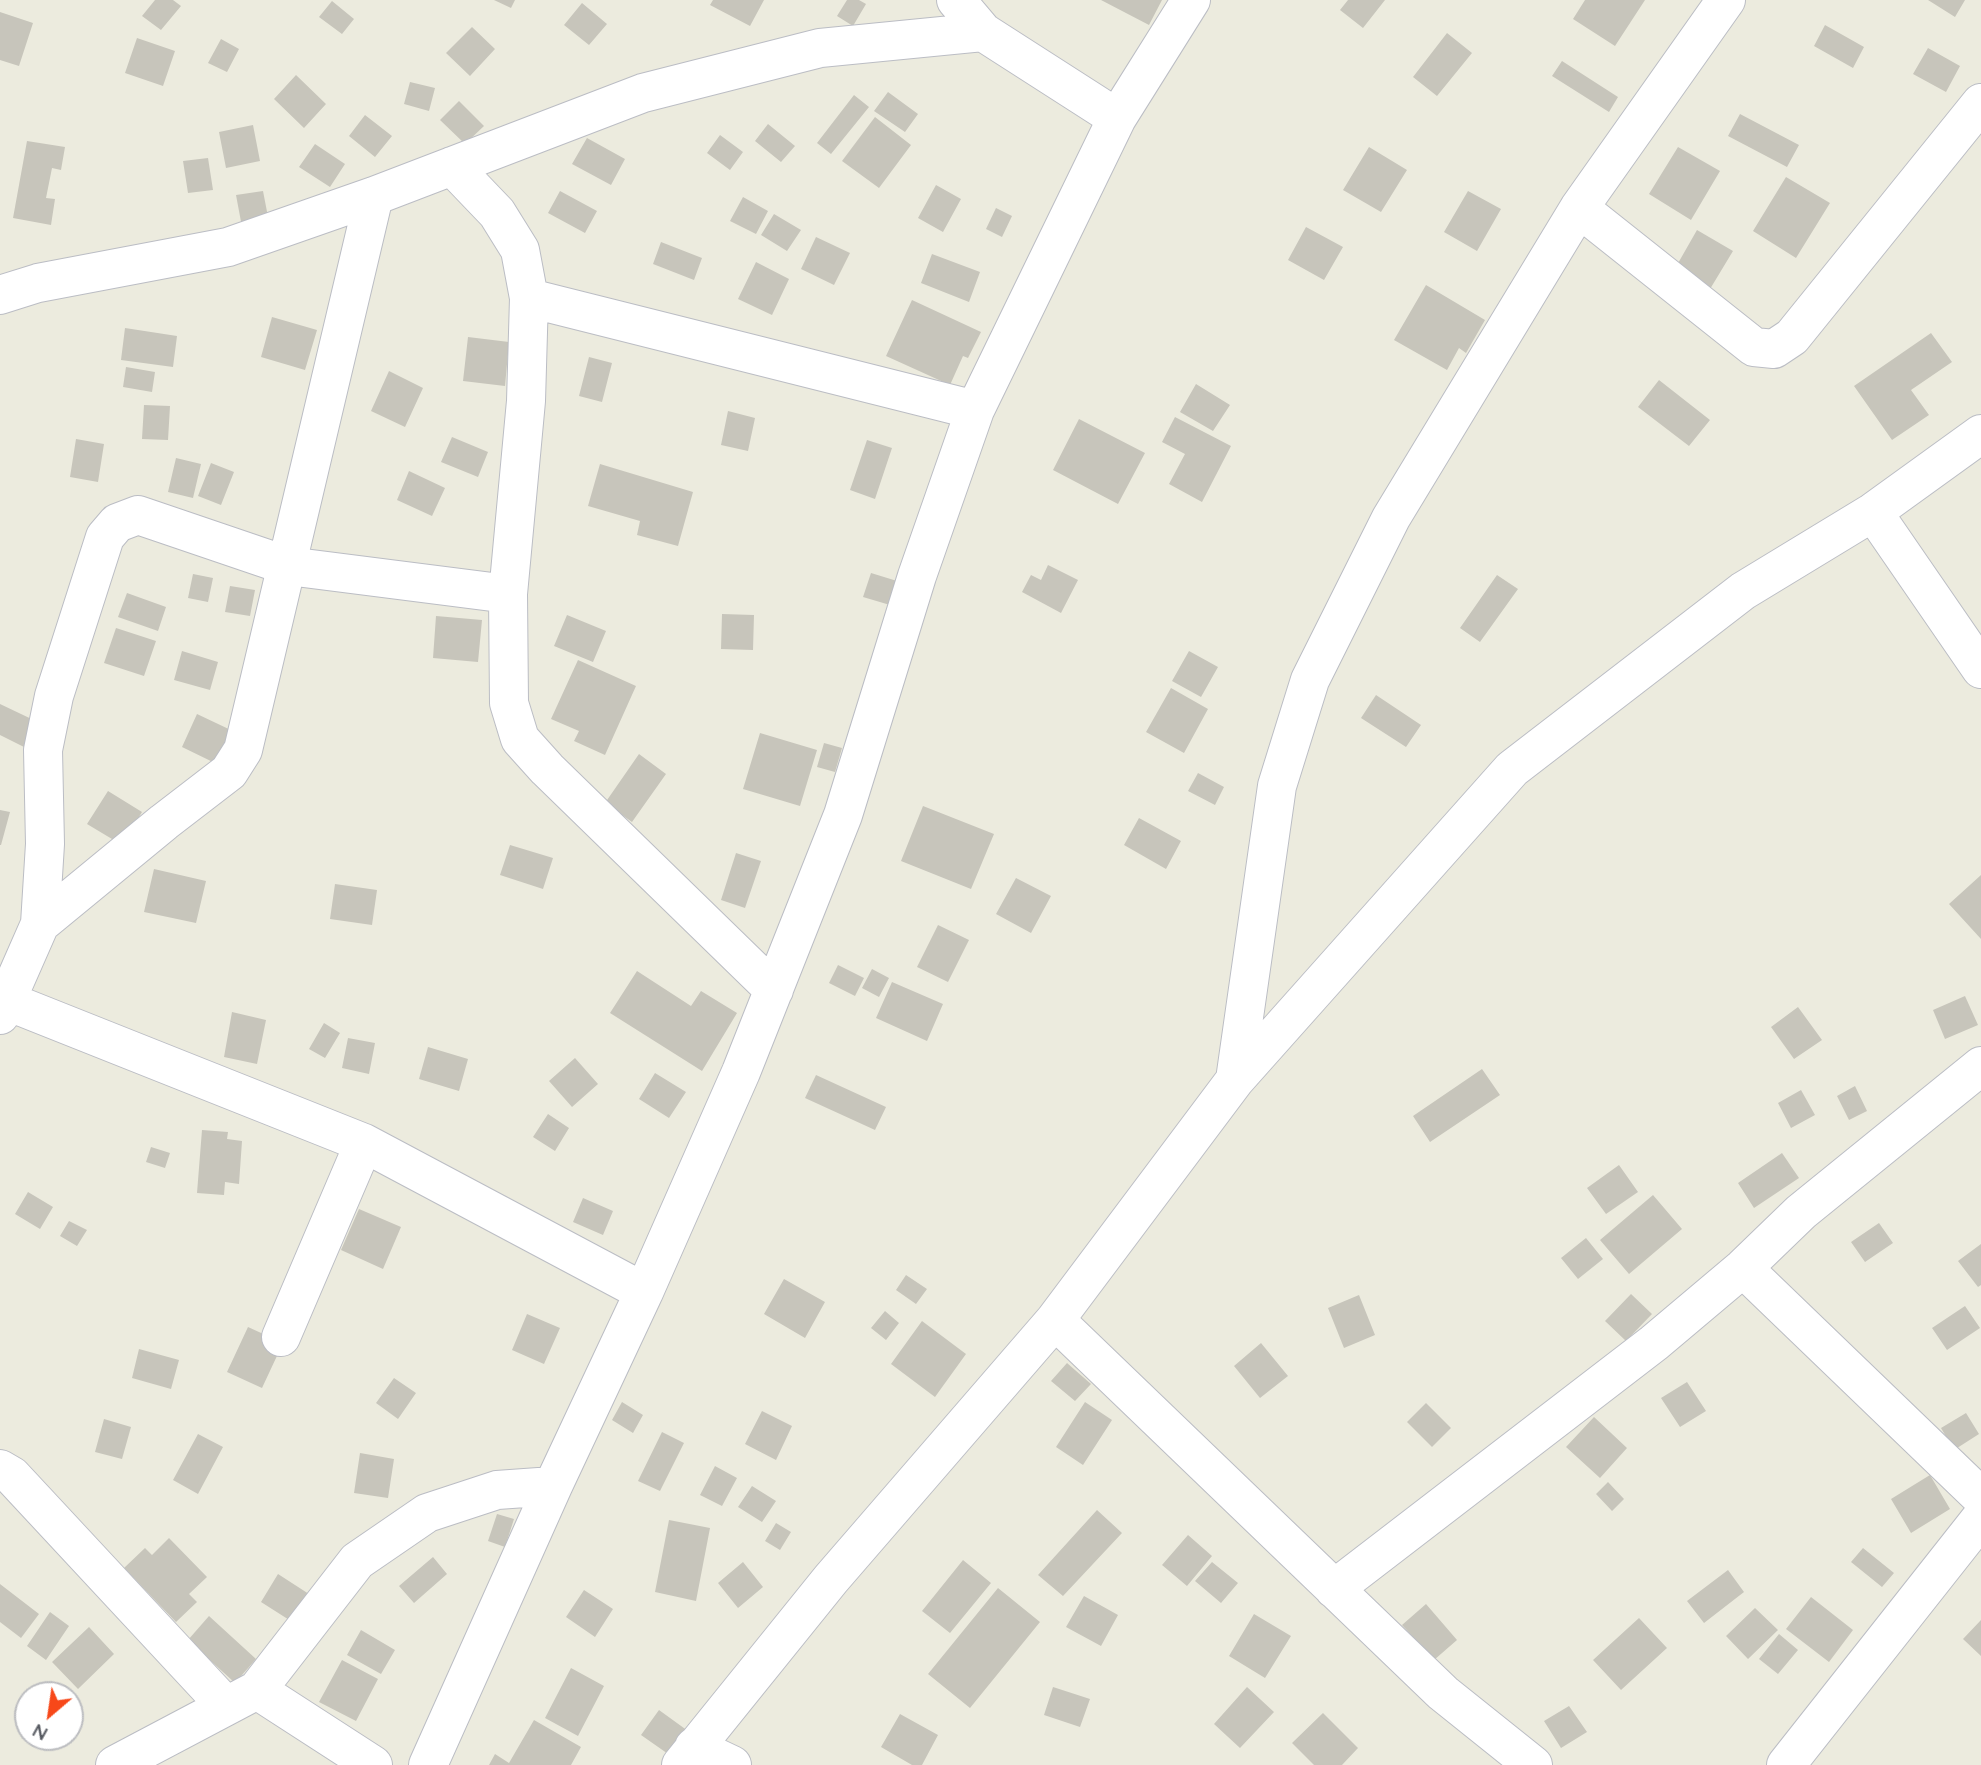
<!DOCTYPE html>
<style>
body{margin:0}
#map{position:relative;width:1981px;height:1765px;overflow:hidden;background:#ecebde;font-family:Quicksand,sans-serif}
canvas{display:block}
.north{position:absolute;left:14px;top:1681px;width:70px;height:70px;box-sizing:border-box;background:#fff;border:2px solid #bcbdc0;border-radius:50%;rotate:209deg;font-size:19px;font-weight:700;line-height:28px;text-align:center;color:#575a61}
.north::after{content:'';display:block;margin:auto;width:24px;height:32px;background:#f74819;clip-path:polygon(50% 0,100% 100%,50% 72%,0 100%)}
</style>
<div id="map">
<canvas width="1981" height="1765"></canvas>
<div class="north">N</div>
</div>
<script>
const c = document.querySelector('canvas').getContext('2d');
c.lineJoin = 'round';
function fillPath(path, color) { c.fillStyle = color; c.fill(path, 'evenodd'); }
const shape = rows => new Path2D(rows.map(r => 'M' + r).join(''));
function strokePath(path, color, width, dash) { c.strokeStyle = color; c.lineWidth = width; c.lineCap = dash ? 'butt' : 'round'; c.setLineDash(dash || []); c.stroke(path); }
fillPath(shape([
 [155,0,173,0,181,6,161,30,142,16],
 [494,0,515,0,511,8],
 [713,0,764,0,750,26,710,5],
 [847,0,859,0,866,4,853,26,837,16],
 [1101,0,1162,0,1149,25],
 [1348,0,1385,0,1363,28,1340,10],
 [1585,0,1645,0,1615,46,1573,19],
 [1928,0,1965,0,1955,17],
 [332,1,354,19,342,34,319,17],
 [582,3,607,24,589,45,564,25],
 [0,12,33,23,19,66,0,60],
 [1825,25,1864,47,1853,68,1814,46],
 [472,27,495,49,470,76,446,53],
 [1447,33,1472,53,1437,96,1413,77],
 [137,38,175,51,163,86,125,73],
 [221,39,239,49,227,72,208,63],
 [1928,48,1960,66,1946,92,1913,74],
 [1562,61,1618,97,1609,112,1552,76],
 [296,75,326,104,304,128,274,99],
 [410,82,435,88,429,111,404,104],
 [888,92,918,114,905,132,874,111],
 [854,95,869,107,831,154,817,143],
 [459,101,484,126,465,144,440,120],
 [1740,114,1799,145,1787,167,1728,136],
 [365,115,392,136,375,157,349,136],
 [875,117,911,145,879,188,842,161],
 [768,124,795,146,781,162,755,141],
 [253,125,260,161,226,168,219,132],
 [720,135,743,152,730,170,707,153],
 [587,138,625,159,611,185,572,164],
 [27,141,65,147,61,170,52,168,46,198,55,199,51,225,13,218],
 [315,144,345,164,330,187,299,167],
 [1369,147,1407,170,1381,212,1343,190],
 [1678,147,1720,171,1691,220,1649,194],
 [208,158,213,190,188,193,183,161],
 [1786,177,1830,203,1796,258,1753,231],
 [936,185,961,199,943,232,918,218],
 [263,191,269,222,242,227,236,195],
 [560,191,597,211,585,233,548,213],
 [1468,191,1501,209,1477,251,1444,232],
 [743,197,768,211,756,234,730,221],
 [996,208,1012,216,1002,237,986,229],
 [774,214,801,230,787,251,761,235],
 [1306,227,1343,247,1324,280,1288,260],
 [1697,230,1733,251,1704,299,1669,279],
 [816,237,850,253,834,285,801,269],
 [661,242,702,258,694,280,653,264],
 [932,254,980,272,969,302,921,283],
 [756,262,789,279,772,315,738,299],
 [1426,285,1485,320,1466,353,1459,348,1447,370,1394,340],
 [912,300,981,332,968,358,963,356,950,385,886,356],
 [272,317,317,330,305,370,261,357],
 [125,328,177,336,173,367,121,360],
 [1931,333,1952,362,1911,390,1929,415,1892,440,1854,386],
 [468,337,509,342,505,386,463,381],
 [589,357,612,363,602,402,579,396],
 [126,367,155,372,152,392,123,387],
 [389,371,423,388,405,427,371,411],
 [1659,380,1710,420,1689,446,1638,407],
 [1196,384,1230,405,1213,431,1180,412],
 [144,405,170,406,168,440,142,439],
 [728,411,755,418,748,451,721,445],
 [1175,417,1231,446,1202,502,1169,484,1185,454,1162,442],
 [1079,419,1145,453,1118,504,1053,470],
 [452,437,488,452,478,477,441,462],
 [76,439,104,444,98,482,70,477],
 [867,440,892,448,875,499,850,490],
 [176,458,201,464,193,498,168,492],
 [211,463,234,472,221,505,198,496],
 [600,464,693,492,678,546,637,535,640,521,588,506],
 [409,471,445,488,432,516,397,500],
 [1048,565,1078,580,1061,613,1022,592,1031,575,1041,580],
 [871,573,897,581,890,605,863,597],
 [193,574,213,578,208,602,188,598],
 [1497,575,1518,589,1480,642,1460,628],
 [230,586,255,590,250,616,225,612],
 [127,593,166,607,158,631,118,617],
 [722,614,754,615,753,650,721,649],
 [567,615,606,631,593,662,554,646],
 [436,616,482,620,478,662,433,658],
 [116,628,156,641,144,676,104,663],
 [182,651,218,662,210,690,174,680],
 [1189,651,1218,667,1201,697,1172,681],
 [578,660,636,686,605,755,574,741,579,731,551,719],
 [1171,688,1208,709,1184,753,1146,732],
 [1376,695,1421,725,1406,747,1361,718],
 [0,704,42,724,30,750,0,735],
 [197,714,235,732,219,765,182,747],
 [760,733,817,750,800,806,743,789],
 [824,743,842,748,835,772,817,767],
 [639,754,666,774,632,822,605,803],
 [1198,773,1224,787,1215,805,1188,791],
 [108,791,142,812,122,845,87,824],
 [923,806,994,834,971,889,901,861],
 [0,810,10,812,1,845,0,845],
 [1139,818,1181,841,1166,869,1124,845],
 [510,845,553,858,543,889,500,875],
 [736,853,761,861,745,908,721,900],
 [154,869,206,881,196,923,144,912],
 [1981,875,1981,939,1949,904],
 [1016,878,1051,896,1031,933,996,914],
 [335,884,377,890,372,925,330,919],
 [938,925,969,940,948,982,917,967],
 [838,965,864,978,855,996,829,983],
 [872,969,889,978,879,997,862,988],
 [637,971,691,1006,701,991,737,1013,702,1071,610,1013],
 [892,982,943,1004,927,1041,876,1018],
 [1965,996,1978,1025,1945,1039,1933,1010],
 [1798,1007,1822,1040,1794,1059,1771,1027],
 [232,1012,266,1020,257,1064,224,1057],
 [324,1023,340,1033,325,1058,309,1049],
 [348,1038,375,1043,369,1074,342,1068],
 [428,1047,468,1059,459,1091,419,1079],
 [575,1058,598,1084,572,1107,549,1081],
 [1482,1069,1500,1095,1430,1142,1413,1116],
 [655,1073,686,1092,669,1118,639,1099],
 [816,1075,886,1107,875,1130,805,1098],
 [1855,1086,1867,1111,1849,1120,1837,1096],
 [1801,1090,1815,1115,1791,1128,1778,1103],
 [548,1114,569,1128,555,1151,533,1137],
 [202,1130,228,1132,227,1139,242,1141,239,1184,225,1182,224,1195,197,1193],
 [151,1147,170,1153,165,1168,146,1162],
 [1782,1153,1799,1178,1754,1208,1738,1183],
 [1619,1165,1638,1192,1606,1214,1587,1188],
 [28,1192,53,1207,40,1229,15,1214],
 [1653,1195,1682,1229,1629,1274,1600,1240],
 [583,1198,613,1211,603,1235,573,1222],
 [359,1209,401,1227,383,1269,341,1250],
 [69,1221,87,1230,77,1246,60,1236],
 [1879,1223,1893,1243,1865,1262,1851,1242],
 [1586,1238,1603,1259,1578,1279,1561,1258],
 [1981,1244,1981,1285,1978,1287,1958,1261],
 [906,1275,927,1289,916,1304,896,1290],
 [784,1279,825,1302,805,1338,764,1314],
 [1631,1294,1652,1314,1626,1341,1605,1321],
 [1359,1295,1375,1335,1344,1348,1328,1308],
 [1965,1306,1980,1328,1947,1350,1932,1328],
 [885,1311,899,1323,886,1340,871,1328],
 [527,1314,560,1328,544,1364,512,1350],
 [922,1321,966,1354,935,1397,891,1364],
 [248,1327,283,1343,262,1388,227,1372],
 [1261,1343,1288,1376,1260,1398,1234,1366],
 [139,1349,179,1360,171,1389,132,1378],
 [1067,1363,1091,1384,1075,1401,1051,1381],
 [394,1378,416,1393,398,1419,376,1403],
 [1687,1382,1706,1411,1680,1427,1661,1398],
 [622,1402,643,1415,633,1433,612,1420],
 [1085,1402,1112,1420,1083,1465,1056,1447],
 [1426,1403,1451,1428,1432,1447,1407,1422],
 [762,1411,792,1426,776,1460,745,1444],
 [1966,1413,1979,1434,1954,1450,1941,1428],
 [1594,1417,1627,1448,1600,1478,1566,1447],
 [104,1419,131,1427,122,1459,95,1452],
 [662,1432,684,1443,660,1491,638,1481],
 [198,1434,223,1447,198,1494,173,1480],
 [360,1453,394,1459,388,1498,354,1493],
 [715,1466,737,1478,722,1506,700,1495],
 [1930,1475,1950,1509,1911,1533,1891,1499],
 [1608,1482,1624,1499,1612,1511,1596,1494],
 [752,1486,776,1501,762,1522,738,1507],
 [1097,1510,1122,1533,1063,1596,1038,1575],
 [497,1514,514,1519,505,1547,488,1541],
 [669,1520,710,1528,696,1601,655,1592],
 [776,1523,791,1532,780,1550,765,1541],
 [1188,1535,1212,1556,1187,1586,1162,1565],
 [169,1538,207,1577,189,1594,197,1602,176,1622,124,1568,145,1548,152,1555],
 [1863,1548,1894,1573,1882,1587,1851,1562],
 [433,1557,447,1574,414,1603,399,1586],
 [963,1560,991,1583,950,1633,922,1611],
 [743,1562,763,1587,738,1608,718,1583],
 [1212,1562,1238,1583,1221,1603,1195,1581],
 [1728,1570,1744,1592,1704,1623,1687,1601],
 [278,1574,312,1596,294,1623,261,1602],
 [0,1584,39,1614,21,1638,0,1622],
 [998,1588,1040,1622,970,1708,928,1674],
 [584,1590,613,1609,595,1637,566,1617],
 [1084,1596,1118,1615,1101,1646,1066,1627],
 [1811,1597,1853,1630,1829,1662,1786,1629],
 [1426,1604,1457,1640,1434,1660,1402,1625],
 [1755,1608,1778,1630,1748,1659,1726,1636],
 [50,1612,69,1626,46,1660,27,1646],
 [1254,1614,1291,1636,1265,1678,1229,1656],
 [209,1616,256,1659,235,1683,188,1640],
 [1639,1618,1667,1648,1621,1690,1593,1660],
 [1981,1620,1981,1656,1963,1639],
 [89,1627,114,1654,78,1689,52,1662],
 [361,1630,395,1650,381,1674,347,1655],
 [1779,1634,1798,1650,1778,1674,1759,1659],
 [342,1660,378,1679,356,1721,319,1702],
 [571,1668,604,1686,578,1736,545,1718],
 [1053,1687,1090,1699,1080,1727,1044,1715],
 [1247,1687,1274,1712,1240,1748,1214,1724],
 [1569,1706,1587,1732,1561,1748,1544,1721],
 [659,1710,688,1731,671,1756,641,1735],
 [1323,1713,1358,1748,1342,1765,1314,1765,1292,1743],
 [900,1714,938,1735,922,1765,912,1765,881,1747],
 [534,1720,581,1747,571,1765,489,1765,495,1754,509,1763]
]), '#c7c5bb');
const minor = shape([
 [956,0,983,32,1117,118],
 [452,166,497,213,520,250,529,298,975,410],
 [1579,208,1754,347,1774,349,1792,337,1981,103],
 [0,295,38,283,228,247,374,196,643,93,820,48,983,32],
 [529,298,526,401,508,594,509,703,520,739,547,769,774,990],
 [1873,512,1981,669],
 [40,924,164,822,229,772,243,750,374,196],
 [7,1001,364,1143,644,1292],
 [0,1015,40,924,45,844,43,750,54,696,105,537,117,523,138,515,288,566,508,594],
 [1235,1080,1277,786,1310,680,1391,518,1579,208,1726,0],
 [1743,1268,1981,1497],
 [1055,1320,1443,1693,1533,1765],
 [281,1337,364,1143],
 [0,1469,12,1476,226,1706],
 [1334,1589,1654,1343,1743,1268,1801,1212,1981,1066],
 [257,1690,373,1765],
 [694,1747,732,1765],
 [115,1765,257,1690,357,1561,427,1513,497,1490,553,1486],
 [428,1765,553,1486,644,1292,741,1072,843,815,917,576,975,410,1117,118,1191,0],
 [681,1765,831,1579,1055,1320,1235,1080,1512,769,1743,591,1873,512,1981,434],
 [1786,1765,1981,1518]
]);
strokePath(minor, '#bbbdc4', 40);
strokePath(minor, '#fff', 38);
</script>
